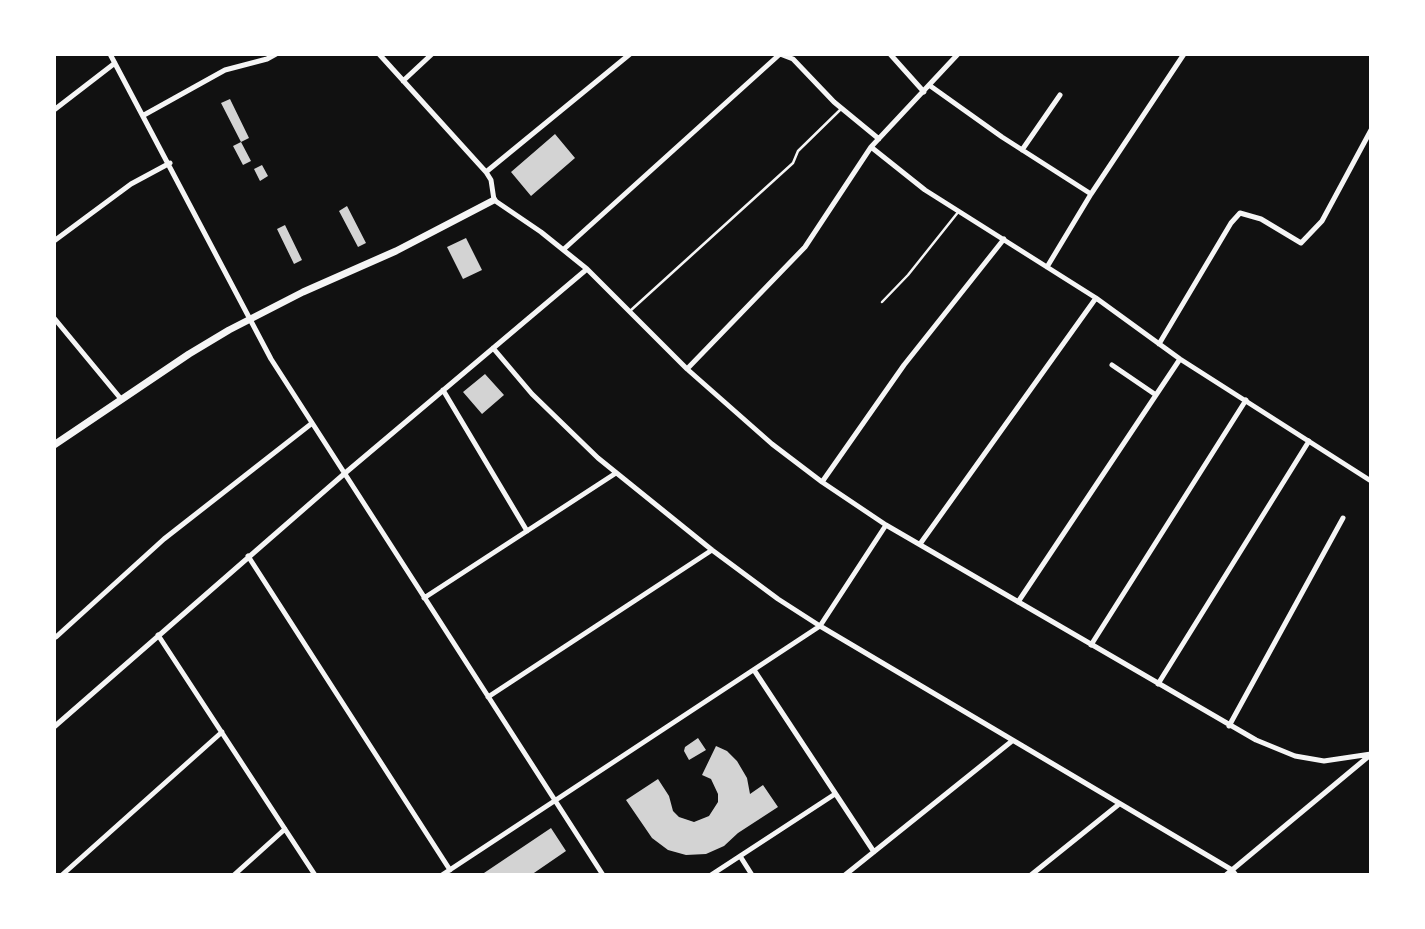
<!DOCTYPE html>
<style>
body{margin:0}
#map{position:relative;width:1425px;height:929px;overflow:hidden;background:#111;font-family:"Asap Condensed",sans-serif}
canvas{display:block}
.frame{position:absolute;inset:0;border:56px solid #fff;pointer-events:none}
</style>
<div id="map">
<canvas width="1425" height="929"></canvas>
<div class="frame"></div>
</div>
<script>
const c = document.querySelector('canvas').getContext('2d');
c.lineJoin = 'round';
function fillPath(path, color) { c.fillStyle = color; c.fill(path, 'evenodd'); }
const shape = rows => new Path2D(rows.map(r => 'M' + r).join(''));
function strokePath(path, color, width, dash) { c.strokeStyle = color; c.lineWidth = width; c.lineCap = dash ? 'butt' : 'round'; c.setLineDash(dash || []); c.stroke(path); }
fillPath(shape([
 [230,99,249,138,241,142,221,103],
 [555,134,575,158,531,196,511,172],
 [241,142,251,161,243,165,233,146],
 [262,165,268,176,260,181,254,169],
 [347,206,366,243,358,247,339,211],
 [285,225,302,260,294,264,277,229],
 [466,238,482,270,463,279,447,247],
 [485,374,504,395,482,414,463,392],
 [698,738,706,750,689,760,684,751,685,747],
 [716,746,727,751,737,761,747,778,750,794,763,785,778,807,738,833,724,846,706,854,686,855,668,850,652,838,626,800,658,779,669,796,673,811,679,817,694,822,709,816,718,802,718,794,711,779,702,775],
 [551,828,566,851,531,875,481,875]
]), '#d3d3d3');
strokePath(shape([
 [882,302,908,275,959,211],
 [630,311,793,163,798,151,841,109]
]), '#f5f5f5', 2.5);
strokePath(shape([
 [110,54,271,359,603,875],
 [379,54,486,172,491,180,494,200,541,232,587,269,687,369,772,444,822,482,886,525,1256,740,1295,756,1324,761,1371,754],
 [890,54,924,92],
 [403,81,432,54],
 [929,85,1002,137,1091,194],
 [54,110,115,63],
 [144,115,225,70,267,59,276,54],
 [871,147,925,190,1096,298,1180,359,1371,481],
 [1022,150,1060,95],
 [486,172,630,54],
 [54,241,131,184,170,163],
 [564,249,780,54,793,59,834,102,879,139],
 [1047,267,1091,194,1184,54],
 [54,318,121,399],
 [1159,344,1231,223,1240,213,1261,219,1301,243,1322,221,1371,130],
 [493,348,532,394,598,458,712,550,778,599,820,626,1232,870,1236,875],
 [1112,365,1156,395],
 [687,369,805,247,871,147,958,54],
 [443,390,527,531],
 [822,482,904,365,1004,239],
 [920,544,1096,298],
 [248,556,450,870],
 [424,598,616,473],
 [1018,602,1180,359],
 [158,635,315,875],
 [56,637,164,539,311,424],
 [1091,645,1246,400],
 [754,670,874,852],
 [1158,684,1309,441],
 [488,697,712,550],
 [1229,726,1343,518],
 [54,727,344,474,587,269],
 [740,856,752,875],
 [62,875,222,732],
 [234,875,285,829],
 [442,875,820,626,886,525],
 [711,875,835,794],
 [845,875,1012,741],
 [1031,875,1118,805],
 [1226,875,1369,756]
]), '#f5f5f5', 5);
strokePath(shape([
 [54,445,189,354,229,330,303,292,396,251,494,200]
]), '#f5f5f5', 7);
</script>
